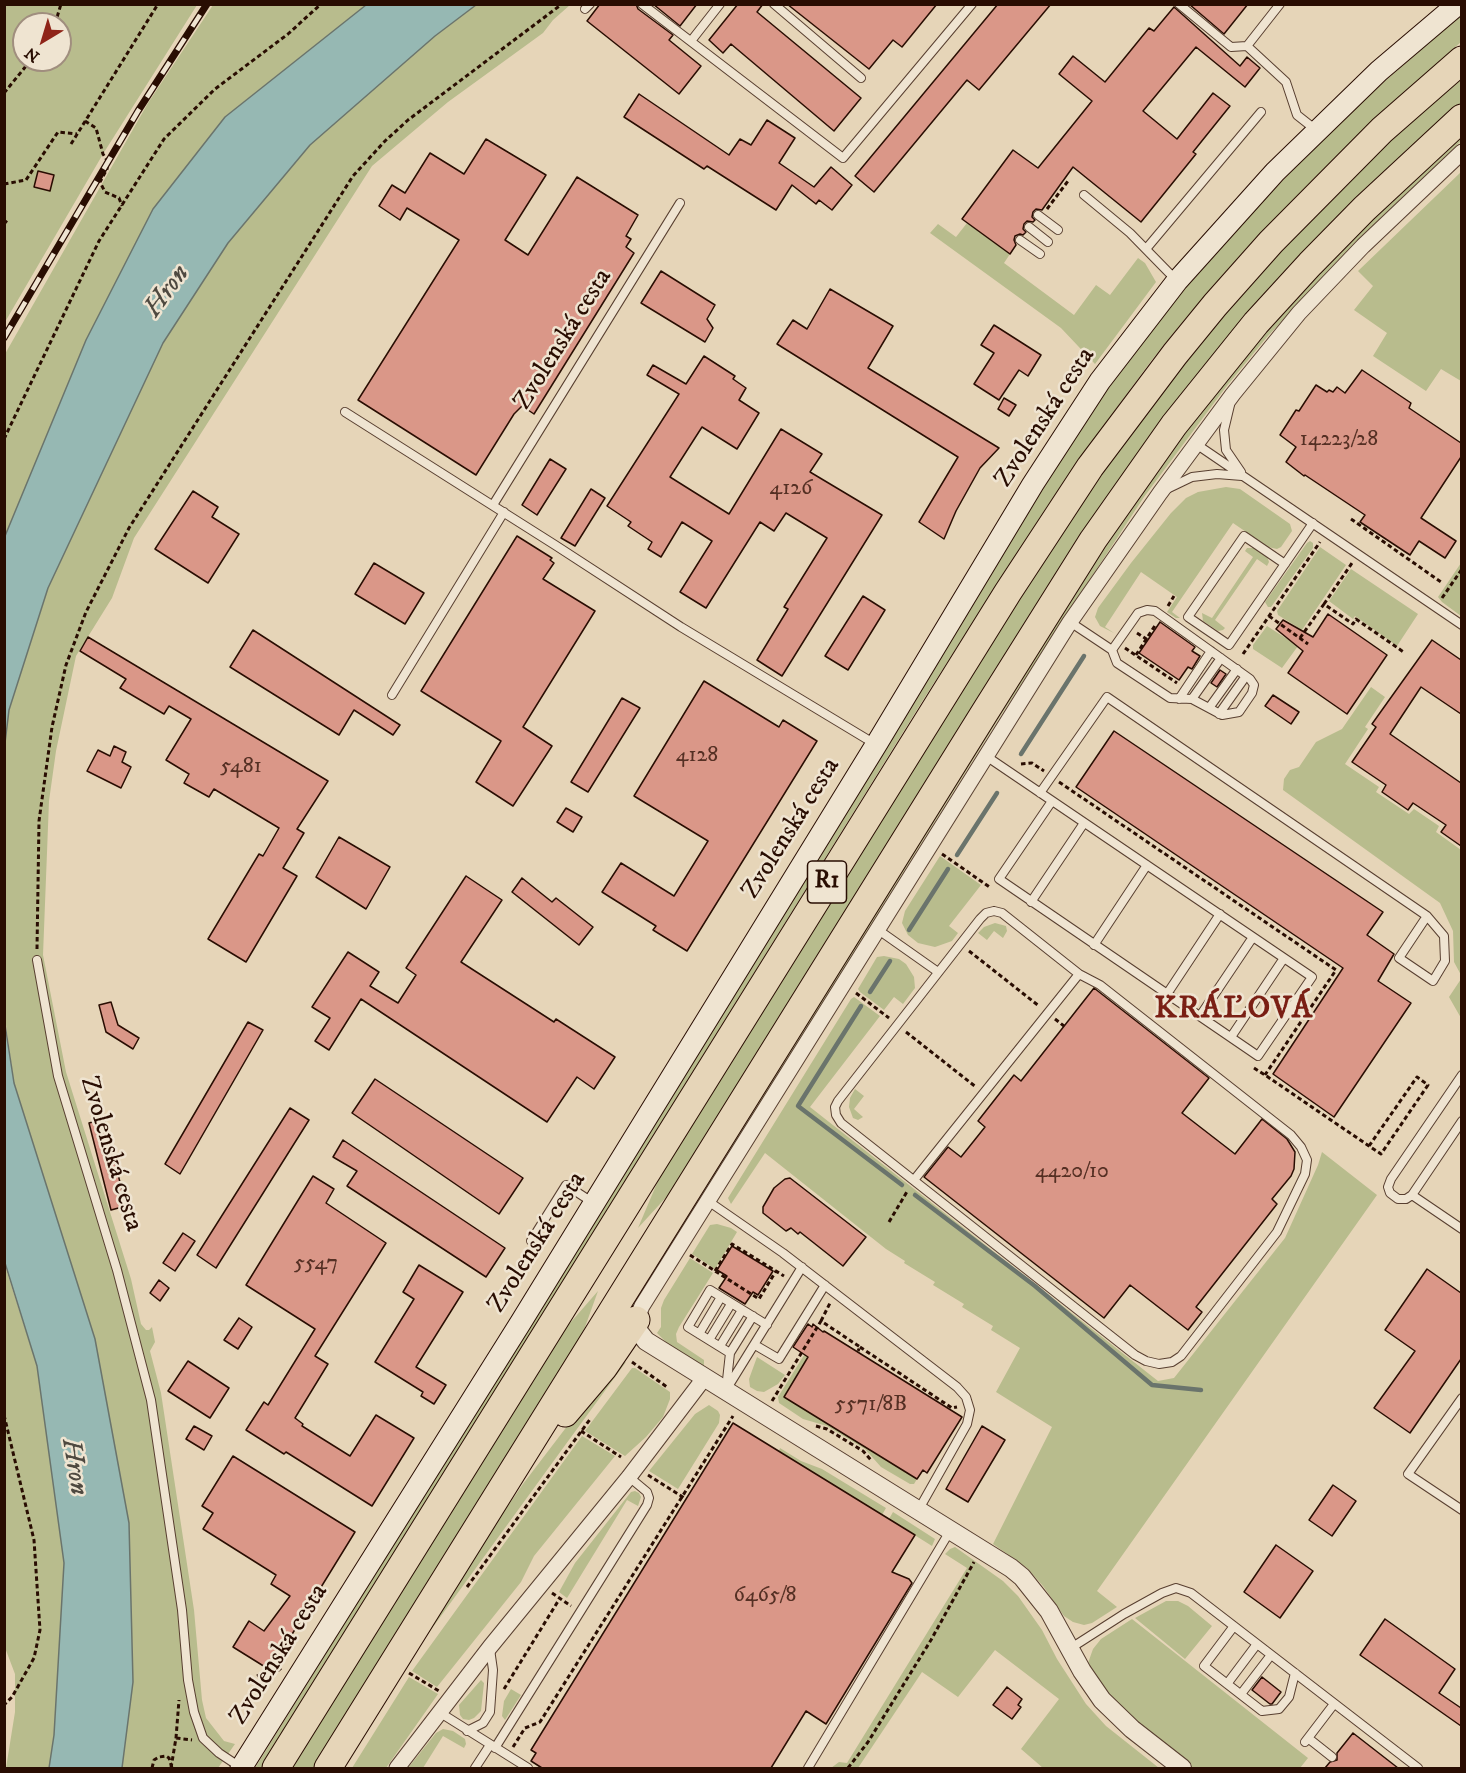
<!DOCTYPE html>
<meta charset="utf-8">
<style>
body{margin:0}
#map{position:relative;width:1466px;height:1773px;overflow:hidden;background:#e6d5b8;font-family:"IM FELL DW Pica",serif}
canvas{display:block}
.frame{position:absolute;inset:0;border:6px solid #290d02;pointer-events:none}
.north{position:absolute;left:12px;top:12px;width:60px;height:60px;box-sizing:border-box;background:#efe4d1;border:2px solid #a08e7e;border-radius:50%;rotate:218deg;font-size:16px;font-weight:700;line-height:24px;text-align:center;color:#290d02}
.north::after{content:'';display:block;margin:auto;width:21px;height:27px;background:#8f2418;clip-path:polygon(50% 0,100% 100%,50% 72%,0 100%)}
</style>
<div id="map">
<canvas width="1466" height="1773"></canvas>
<div class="frame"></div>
<div class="north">N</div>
</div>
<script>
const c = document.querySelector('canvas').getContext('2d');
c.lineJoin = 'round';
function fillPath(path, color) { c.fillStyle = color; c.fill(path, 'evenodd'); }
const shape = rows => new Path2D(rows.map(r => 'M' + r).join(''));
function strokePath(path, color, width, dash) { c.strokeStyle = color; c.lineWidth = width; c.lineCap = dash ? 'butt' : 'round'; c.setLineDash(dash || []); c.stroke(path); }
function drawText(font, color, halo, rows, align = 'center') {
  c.font = font + ' "IM FELL DW Pica",serif'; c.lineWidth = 5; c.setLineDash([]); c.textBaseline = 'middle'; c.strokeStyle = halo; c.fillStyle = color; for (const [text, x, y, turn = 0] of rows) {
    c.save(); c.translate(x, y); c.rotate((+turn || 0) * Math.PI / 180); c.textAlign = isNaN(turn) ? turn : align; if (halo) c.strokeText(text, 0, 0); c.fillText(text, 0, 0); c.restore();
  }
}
fillPath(shape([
 [5,5,197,5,103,154,5,322],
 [24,24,60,24,60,60,24,60],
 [213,5,366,5,225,117,153,209,86,340,5,536,5,354,148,103],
 [476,5,570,5,553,20,543,33,448,102,372,166,134,538,112,598,76,656,56,751,49,801,43,955,66,1072,131,1279,141,1324,146,1330,149,1330,152,1327,155,1342,150,1351,161,1393,194,1610,202,1700,206,1718,224,1741,235,1744,218,1768,122,1768,133,1682,129,1523,95,1339,14,1083,5,1018,4,743,9,710,48,588,163,343,228,243,310,145,435,36],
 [1461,15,1461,42,1373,120,1261,234,1185,319,1151,361,1080,458,1046,508,923,700,262,1768,255,1768,839,825,1035,502,1091,412,1169,307,1262,202,1329,133,1384,82],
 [1461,75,1461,103,1425,137,1265,297,681,1181,638,1228,663,1169,1073,513,1141,416,1249,283,1411,119],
 [1461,132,1461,141,1353,246,1267,337,1226,387,1144,497,1001,715,644,1289,583,1380,1010,690,1174,443,1300,289],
 [1461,172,1461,381,1441,369,1426,391,1373,356,1387,333,1354,310,1373,286,1358,271],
 [967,223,1010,254,1004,263,1074,315,1096,285,1110,295,1138,258,1145,263,1156,282,1095,364,1061,328,930,233,938,224,956,237],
 [1226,487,1240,489,1290,524,1292,531,1281,547,1277,549,1268,547,1233,523,1172,612,1180,618,1176,618,1167,612,1177,597,1141,572,1105,627,1114,633,1100,626,1095,617,1098,608,1131,563,1171,513,1186,498,1198,492],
 [1310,541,1313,543,1313,548,1271,607,1268,607,1265,602,1307,543],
 [1320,547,1346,565,1302,630,1278,615,1277,611],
 [1247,548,1254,548,1267,556,1269,562,1267,566,1257,559,1215,620,1225,628,1223,630,1218,631,1203,621,1202,613,1212,618,1253,557,1245,551],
 [1461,563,1461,616,1442,602,1438,597],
 [1351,569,1418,614,1397,646,1355,616,1353,619,1329,601],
 [1267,626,1298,646,1282,668,1253,649,1253,645],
 [1371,687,1385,697,1365,727,1368,729,1345,764,1379,787,1376,792,1409,814,1414,809,1439,826,1436,832,1461,850,1461,975,1454,962,1453,931,1440,903,1283,790,1284,779,1290,770,1299,767,1316,742,1342,729],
 [940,856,981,885,949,926,958,933,952,941,935,947,918,943,908,935,902,923,905,911],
 [995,923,1006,926,1007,931,1003,938,994,931,987,940,978,933,984,927],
 [884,956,899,959,906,964,914,977,915,988,903,1004,894,997,884,1010,860,992,858,989,877,957],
 [1461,979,1461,1018,1449,997],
 [854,997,880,1016,810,1107,1158,1381,1174,1378,1285,1238,1318,1165,1322,1152,1377,1195,1097,1591,1117,1607,1092,1623,1084,1625,1073,1622,1064,1616,1043,1586,1027,1568,993,1544,1052,1427,996,1392,1020,1348,991,1330,993,1326,962,1307,964,1304,933,1285,935,1282,904,1263,905,1261,886,1249,765,1153,731,1204,728,1198,851,999],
 [855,1089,864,1096,854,1109,863,1117,858,1120,853,1118,849,1107,850,1098],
 [717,1224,731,1228,737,1232,715,1269,692,1254,710,1225],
 [690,1258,713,1273,679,1327,676,1334,677,1342,704,1360,704,1366,669,1345,657,1333,661,1327,661,1308,664,1300],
 [4,1263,37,1366,64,1563,54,1735,49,1768,6,1768,15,1712,15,1674,4,1645],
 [598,1291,580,1341,316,1768,290,1768,557,1338],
 [819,1331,824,1331,784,1397,917,1479,914,1484,910,1484,881,1467,865,1449,827,1426,803,1419,779,1403,778,1397],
 [757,1357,785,1375,778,1384,764,1392,757,1391,750,1387,749,1379],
 [626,1362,566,1444,417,1649,490,1532,523,1484,584,1404,618,1365],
 [632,1368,635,1368,670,1392,670,1399,663,1417,646,1437,625,1456,585,1431],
 [709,1405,718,1411,720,1415,719,1423,678,1489,649,1471,695,1414],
 [582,1436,615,1456,534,1556,521,1582,437,1687,412,1671],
 [780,1448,801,1461,822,1469,886,1508,882,1515,779,1451],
 [635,1491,639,1493,641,1497,638,1506,627,1500,567,1598,559,1592,575,1563,631,1492],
 [893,1512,935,1539,932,1546,889,1519],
 [955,1547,1003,1581,1018,1596,1042,1630,1057,1659,1086,1704,1106,1726,1159,1768,1043,1768,1021,1749,1059,1699,995,1650,958,1697,922,1672,858,1768,831,1768,839,1762,847,1763,967,1568,945,1554,950,1549],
 [1166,1601,1178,1601,1188,1606,1212,1626,1185,1659,1135,1618],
 [1132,1619,1308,1758,1300,1768,1193,1768,1139,1727,1108,1694,1088,1663,1093,1649,1101,1639],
 [409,1677,438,1694,386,1768,352,1768],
 [481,1680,484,1683,481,1711,474,1718,469,1720,463,1719,460,1715,459,1705],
 [511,1689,521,1695,505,1720,502,1716,504,1701],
 [443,1729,453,1731,465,1739,466,1744,464,1748,443,1736,423,1768,408,1768,436,1733]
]), '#b8bc8d');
const water = shape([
 [366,5,476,5,435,36,310,145,228,243,163,343,48,588,9,710,5,743,5,536,86,340,153,209,225,117,366,5],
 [4,1018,14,1083,95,1339,129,1523,133,1682,122,1768,49,1768,54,1735,64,1563,37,1366,5,1263,4,1018]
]);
fillPath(water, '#96b8b3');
strokePath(water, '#6a746c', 1.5);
strokePath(shape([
 [1021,754,1084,656],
 [957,855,997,793],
 [909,930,948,869],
 [870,992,890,961],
 [861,1006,798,1106,902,1185],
 [915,1195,1035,1286,1152,1385,1201,1390]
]), '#6a746c', 4.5);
const building = shape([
 [600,4,636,4,638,9,673,35,669,40,701,66,679,94,587,21,600,4],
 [653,4,697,4,680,26,653,4],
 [738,4,763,4,757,12,861,98,834,131,731,44,723,53,709,40,738,4],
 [787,4,937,4,902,47,893,40,869,69,787,4],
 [998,4,1051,4,979,90,967,80,874,192,855,176,998,4],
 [1189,4,1248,4,1224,34,1189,4],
 [1174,7,1240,66,1247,57,1260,68,1245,87,1196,47,1143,111,1177,139,1213,93,1230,106,1193,152,1196,154,1141,222,1073,167,1042,210,1036,209,1033,212,1032,217,1035,220,1033,222,1027,221,1024,224,1023,229,1026,232,1023,235,1020,234,1015,236,1014,240,1016,245,1010,254,962,219,1013,150,1038,168,1092,101,1059,74,1073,56,1105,82,1149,28,1154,31,1174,7],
 [639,94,729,155,740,139,751,145,767,120,795,138,779,163,814,187,831,167,852,185,832,210,819,200,816,204,792,185,776,210,707,166,704,169,624,117,639,94],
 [486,139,546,175,505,240,528,255,577,177,638,215,626,236,631,239,626,247,634,253,534,414,522,406,514,414,476,475,358,400,459,240,407,208,400,220,379,206,392,185,405,193,430,153,464,174,486,139],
 [38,171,54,175,50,191,34,187,38,171],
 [661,271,715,305,707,319,713,328,705,342,641,303,661,271],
 [830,289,893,326,868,368,999,448,980,468,956,511,944,539,919,522,958,457,777,344,793,320,807,329,830,289],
 [994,325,1041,355,1028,376,1019,370,999,400,974,384,994,353,981,345,994,325],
 [704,356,735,376,733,379,746,388,739,400,759,413,737,449,702,427,670,477,729,514,781,429,822,454,810,472,882,515,782,676,757,660,788,609,784,607,827,538,786,513,774,531,760,522,706,608,680,592,712,541,682,522,661,557,648,549,652,542,628,526,631,522,607,506,679,394,647,375,653,365,686,384,704,356],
 [1362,370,1411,403,1409,408,1461,443,1461,457,1421,518,1456,541,1445,558,1419,541,1410,555,1360,522,1365,515,1305,475,1304,476,1286,462,1296,447,1280,435,1296,410,1299,411,1316,385,1327,392,1329,390,1333,392,1337,387,1345,393,1362,370],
 [1004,398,1016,405,1009,416,998,409,1004,398],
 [550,459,566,469,537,515,522,505,550,459],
 [591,489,605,498,575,546,561,538,591,489],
 [193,491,218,507,212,517,239,534,208,583,155,549,193,491],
 [517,536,552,558,550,560,554,563,543,579,595,611,523,727,552,746,513,806,476,782,501,741,421,691,517,536],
 [374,563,424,593,405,624,355,594,374,563],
 [863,596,885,610,848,670,825,656,863,596],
 [1328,614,1387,655,1347,714,1288,673,1303,651,1276,629,1283,620,1313,637,1328,614],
 [1160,622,1195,647,1192,651,1200,656,1192,669,1188,667,1179,680,1139,653,1160,622],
 [253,630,400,725,393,735,354,710,339,735,230,667,253,630],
 [88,637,328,781,297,829,304,833,283,868,297,876,246,962,208,939,259,854,263,856,279,828,214,789,209,797,184,783,189,774,166,760,191,719,169,706,164,714,120,688,126,679,80,651,88,637],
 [1432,640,1461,660,1461,714,1421,687,1390,734,1461,783,1461,846,1441,832,1446,825,1413,803,1408,810,1382,792,1386,785,1352,762,1376,727,1372,724,1432,640],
 [1220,670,1226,674,1217,687,1211,683,1220,670],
 [704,681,779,727,783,720,817,741,687,951,653,930,656,926,602,892,621,863,674,896,708,841,634,796,704,681],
 [1273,695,1299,712,1291,724,1265,706,1273,695],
 [622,698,640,708,588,792,571,782,622,698],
 [1114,731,1383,912,1367,935,1394,954,1378,981,1411,1003,1334,1117,1273,1074,1343,968,1076,787,1114,731],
 [114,746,126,752,122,762,131,767,121,788,87,771,98,750,110,756,114,746],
 [566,808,582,817,573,832,557,822,566,808],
 [339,837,390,867,366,909,316,877,339,837],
 [466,876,502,900,461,962,554,1022,556,1019,615,1057,594,1089,577,1077,547,1122,361,999,329,1050,315,1041,330,1018,312,1007,348,952,379,972,370,986,398,1003,416,975,406,968,466,876],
 [522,878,552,902,556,898,593,927,579,945,512,892,522,878],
 [1094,988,1209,1078,1182,1113,1235,1154,1262,1119,1287,1139,1295,1152,1294,1169,1291,1176,1272,1199,1277,1204,1196,1307,1202,1312,1188,1330,1130,1285,1104,1318,924,1177,948,1147,961,1157,985,1127,978,1121,1014,1075,1021,1081,1094,988],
 [111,1002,118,1025,139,1038,133,1049,106,1032,99,1005,111,1002],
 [248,1022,263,1030,180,1174,165,1164,248,1022],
 [375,1079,523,1178,499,1214,352,1113,375,1079],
 [290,1108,309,1120,216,1268,197,1255,290,1108],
 [104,1119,126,1206,111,1210,89,1123,104,1119],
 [343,1140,505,1248,486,1277,347,1186,357,1171,333,1157,343,1140],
 [313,1176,334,1189,326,1203,386,1243,315,1356,328,1364,295,1418,303,1424,302,1426,350,1456,376,1415,414,1438,372,1506,286,1452,284,1454,246,1430,264,1402,268,1405,315,1329,246,1285,313,1176],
 [790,1178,866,1237,843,1266,800,1232,798,1234,791,1228,786,1231,763,1213,763,1207,774,1188,785,1179,790,1178],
 [183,1233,195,1241,175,1271,163,1263,183,1233],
 [732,1246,773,1271,758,1295,753,1292,745,1304,719,1288,727,1276,717,1270,732,1246],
 [419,1265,463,1292,416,1367,446,1385,434,1404,421,1396,423,1392,375,1362,414,1299,403,1292,419,1265],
 [1427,1269,1461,1293,1461,1359,1410,1433,1374,1408,1415,1351,1385,1330,1427,1269],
 [159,1280,169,1288,160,1301,150,1293,159,1280],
 [239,1318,252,1327,238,1349,224,1340,239,1318],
 [808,1324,812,1327,813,1324,823,1332,824,1331,962,1417,927,1473,923,1470,917,1479,784,1397,808,1357,793,1347,808,1324],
 [188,1361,229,1388,210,1418,168,1391,188,1361],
 [733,1423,915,1535,892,1572,909,1579,912,1583,826,1724,806,1711,771,1768,542,1768,531,1761,536,1753,531,1750,733,1423],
 [194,1426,212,1436,204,1450,186,1439,194,1426],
 [982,1426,1005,1440,968,1502,946,1489,982,1426],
 [233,1456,355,1532,270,1670,233,1647,249,1621,264,1631,290,1596,271,1584,276,1575,203,1529,213,1513,202,1506,233,1456],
 [1333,1485,1356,1501,1332,1536,1309,1520,1333,1485],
 [1276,1545,1313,1571,1280,1618,1244,1592,1276,1545],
 [1385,1619,1455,1669,1439,1693,1461,1708,1461,1726,1360,1655,1385,1619],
 [1262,1677,1281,1692,1272,1704,1270,1704,1252,1690,1262,1677],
 [1007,1687,1022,1699,1018,1705,1021,1707,1012,1719,993,1705,1007,1687],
 [1353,1733,1398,1768,1325,1768,1330,1762,1337,1760,1337,1753,1353,1733]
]);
fillPath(building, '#da9788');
strokePath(building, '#290d02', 1.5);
const service = shape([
 [642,4,843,158,972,4],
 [774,4,861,78],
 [1179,4,1231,47,1247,46],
 [1280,4,1247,46,1286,82,1297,115,1316,130],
 [585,9,590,4],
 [691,41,720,4],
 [1084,195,1130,233,1176,280],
 [1038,215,1058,230],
 [1029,227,1048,242],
 [1020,240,1040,254],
 [1146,249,1261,112],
 [1230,405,1224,430,1226,450,1241,472],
 [345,412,555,545,681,627,875,744],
 [1196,444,1462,625],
 [1167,489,1192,477,1217,474,1242,476],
 [493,505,680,203],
 [1285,564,1244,536,1188,617,1229,645,1313,523],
 [1070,622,1112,650,1117,663,1170,698,1192,699,1222,715,1239,712,1252,693,1254,685,1250,679,1155,611,1147,610,1138,613,1112,650],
 [392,695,504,512],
 [1179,699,1211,651],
 [1192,699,1221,658],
 [1209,708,1237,669],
 [1219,714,1246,676],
 [986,756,1014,775,1312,977,1258,1056,999,879,1052,801],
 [1040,793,1107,697,1427,916,1444,936,1445,961,1433,981,1399,958,1427,916],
 [1031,902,1084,823],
 [994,911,1002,913,1079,974,1100,985,1291,1135,1301,1147,1307,1160,1305,1174,1277,1232,1181,1356,1172,1362,1159,1364,1146,1361,1135,1355,841,1123,836,1115,835,1107,838,1101,980,919,986,913,994,911],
 [877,929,938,972],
 [1094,945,1147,865],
 [37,960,58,1076,117,1270,151,1400,182,1610,188,1680,194,1712,203,1738,219,1753,240,1767],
 [1167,994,1220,914],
 [1200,1016,1253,937],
 [1231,1037,1284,958],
 [1462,1121,1412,1195,1462,1229],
 [914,1180,1079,974],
 [1412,1195,1406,1199,1398,1199,1390,1193,1388,1187,1391,1179,1462,1075],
 [708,1201,783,1253,957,1387,966,1397,970,1410,967,1424,919,1509],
 [531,1241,566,1185,592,1202],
 [699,1334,721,1297],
 [709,1340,731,1304],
 [755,1345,779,1359,825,1285],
 [720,1346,742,1310],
 [730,1353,688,1327,710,1290,767,1325],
 [726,1389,730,1353,753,1316],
 [726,1390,802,1267],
 [1462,1398,1408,1474,1462,1510],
 [1234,1626,1204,1666,1262,1711,1279,1709,1289,1697,1295,1673],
 [1071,1648,1124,1614,1162,1593,1176,1588,1191,1593,1418,1768],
 [1227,1684,1257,1644],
 [1241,1694,1271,1655],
 [439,1712,528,1768],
 [467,1731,483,1723,490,1712,493,1670,490,1649],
 [1308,1738,1332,1757],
 [1305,1742,1334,1704],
 [495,1748,647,1505,649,1498,647,1492,629,1477],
 [475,1768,490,1745],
 [808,1768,950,1531]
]);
const minor = shape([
 [636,1320,642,1306,1070,622,1160,493,1233,394,1299,313,1363,246,1462,152],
 [397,1768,490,1647,629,1477,705,1377]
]);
const tertiary = shape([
 [636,1320,639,1332,646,1341,1011,1568,1022,1577,1049,1611,1082,1671,1102,1700,1132,1729,1182,1768]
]);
const secondary = shape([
 [241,1768,521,1322,876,745,1033,484,1100,381,1177,281,1275,172,1379,71,1458,4]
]);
const motorway = shape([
 [565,1413,604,1367,636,1320],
 [276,1768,1008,592,1090,467,1175,354,1215,305,1271,242,1382,130,1462,60],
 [328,1768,985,712,1093,540,1174,425,1256,323,1310,264,1364,209,1462,118]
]);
strokePath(service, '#583f30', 10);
strokePath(minor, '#583f30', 17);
strokePath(tertiary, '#583f30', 20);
strokePath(secondary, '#290d02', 23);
strokePath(motorway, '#290d02', 29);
strokePath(shape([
 [55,24,61,4],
 [4,93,31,60],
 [85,121,96,128,103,154,108,162,107,169,100,182,105,192,119,198,122,206],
 [71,144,158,4],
 [4,184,26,180,58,132,77,134],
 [1047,209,1068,181],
 [4,224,8,219],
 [4,439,99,241,164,139,215,89,288,34,321,4],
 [1351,519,1441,582],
 [1442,598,1462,569],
 [1324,604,1352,563],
 [1168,606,1174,596],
 [1269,616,1308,644],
 [1137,633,1148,640],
 [1300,638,1324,604,1353,624,1356,619,1405,653],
 [1125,648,1177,683],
 [1243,654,1320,542],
 [1136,655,1156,624],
 [1021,764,1032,763,1044,771],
 [1059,782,1336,970,1265,1075],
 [942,854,991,888],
 [37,949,39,821,52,727,66,665,86,612,129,528,353,176,385,141,408,120,562,4],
 [969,951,1039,1006],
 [856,993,889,1018],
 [1055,1019,1064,1026],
 [906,1032,976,1087],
 [1254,1068,1265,1075,1369,1146,1381,1154,1428,1085,1417,1077,1369,1146],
 [889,1222,908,1190],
 [690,1255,759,1299,776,1271],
 [715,1271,732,1244,784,1276],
 [821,1321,831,1301],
 [860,1347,952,1408,957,1407],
 [632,1362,667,1387],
 [772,1401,821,1321,860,1347,858,1351],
 [4,1415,34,1540,40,1630,34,1658,12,1697,4,1705],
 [816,1426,827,1429,863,1451,871,1460],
 [581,1431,621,1457],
 [648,1475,686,1499],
 [467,1587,591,1418],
 [552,1593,571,1606],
 [409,1673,439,1691],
 [257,1676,265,1672,275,1673,281,1668],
 [504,1689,560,1598],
 [176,1738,192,1740],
 [513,1747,525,1728,540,1722,733,1416],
 [171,1768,176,1738,179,1700],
 [848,1768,868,1742,931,1640,974,1562]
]), '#290d02', 3, [4.5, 3]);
strokePath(service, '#efe4d1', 8);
strokePath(minor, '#efe4d1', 15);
strokePath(tertiary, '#efe4d1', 18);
strokePath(secondary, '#efe4d1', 21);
strokePath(motorway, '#e6d5b8', 27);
const rail = shape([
 [4,338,138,111,207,4]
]);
strokePath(rail, '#290d02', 7);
strokePath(rail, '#efe4d1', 4.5, [14]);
strokePath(shape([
 [152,1768,154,1760,159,1757,166,1756,169,1758,172,1768]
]), '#290d02', 3, [4.5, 3]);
drawText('22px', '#553024', null, [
 ["14223/28",1339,440],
 ["4126",791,489],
 ["4128",697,756],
 ["5481",241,767],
 ["4420/10",1072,1172],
 ["5547",316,1264],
 ["5571/8B",871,1405],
 ["6465/8",765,1596]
]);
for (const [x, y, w] of [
 [827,882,39]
]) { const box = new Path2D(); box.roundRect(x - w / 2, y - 21, w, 42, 4.5); c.fillStyle = '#efe4d1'; c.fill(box); strokePath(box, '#290d02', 1.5); }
drawText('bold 24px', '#290d02', null, [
 ["R1",827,882]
]);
drawText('26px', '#290d02', '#efe4d1', [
 ["Zvolenská cesta",564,340,-58],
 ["Zvolenská cesta",1046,418,-57],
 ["Zvolenská cesta",792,829,-58],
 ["Zvolenská cesta",110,1154,73],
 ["Zvolenská cesta",538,1243,-58],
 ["Zvolenská cesta",280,1655,-58]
]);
drawText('italic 27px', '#4f4940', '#efe4d1', [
 ["Hron",168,292,-54],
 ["Hron",73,1467,81]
]);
c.letterSpacing = '1.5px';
drawText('bold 32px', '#7a1f14', '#efe4d1', [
 ["KRÁĽOVÁ",1234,1010]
]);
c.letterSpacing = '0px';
</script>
